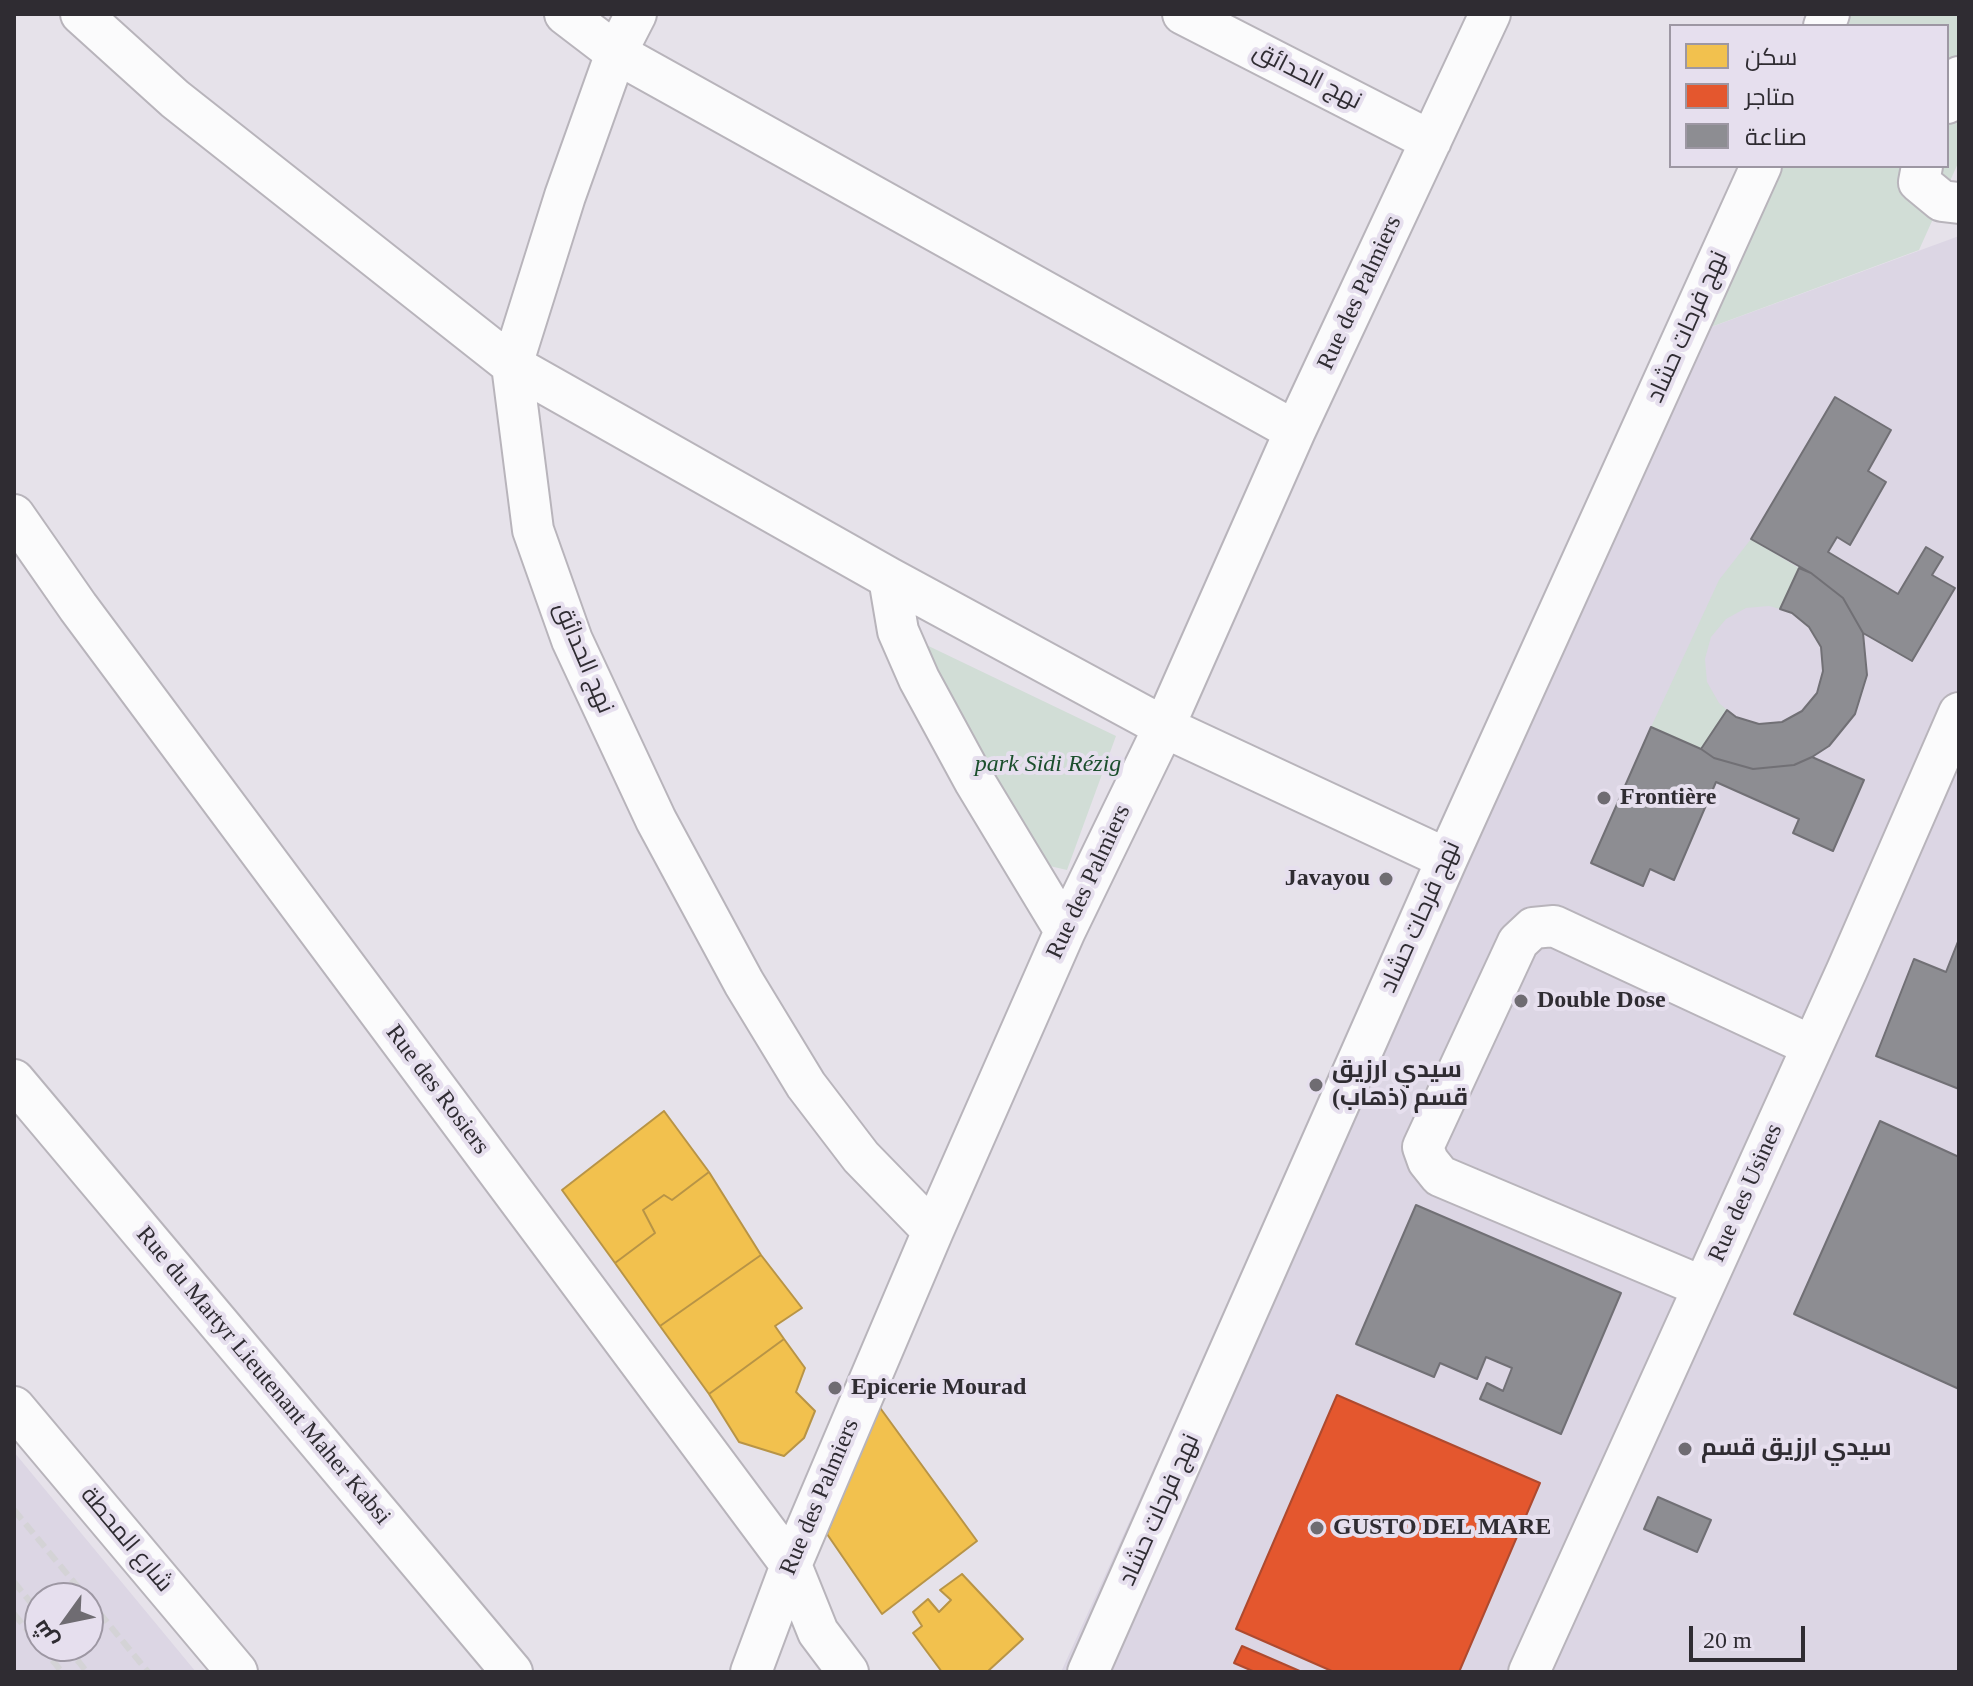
<!DOCTYPE html>
<meta charset="utf-8">
<style>
body{margin:0}
#map{position:relative;width:1973px;height:1686px;overflow:hidden;background:#e6e2ea;font-family:"Times New Roman",Cairo,serif}
canvas{display:block}
.frame{position:absolute;inset:0;border:16px solid #2f2c32;pointer-events:none}
.legend{position:absolute;left:1669px;top:24px;width:280px;height:144px;box-sizing:border-box;background:#e6dfee;border:2px solid #9d97a3;margin:0;padding:10px 14px;list-style:none;font-size:24px;color:#2f2c32}
.legend li{display:flex;align-items:center;gap:16px;height:40px}
.legend b{width:40px;border:2px solid #9d97a3}
.north{position:absolute;left:24px;top:1582px;width:80px;height:80px;box-sizing:border-box;background:#e6dfee;border:2px solid #9d97a3;border-radius:50%;rotate:237deg;font-size:22px;font-weight:700;line-height:32px;text-align:center;color:#2f2c32}
.north::after{content:'';display:block;margin:auto;width:28px;height:36px;background:#6f6c72;clip-path:polygon(50% 0,100% 100%,50% 72%,0 100%)}
.scale{position:absolute;left:1689px;top:1626px;width:116px;height:36px;box-sizing:border-box;border:4px solid #2f2c32;border-top:0;padding-left:10px;font-size:24px;line-height:28px;white-space:nowrap;color:#2f2c32;-webkit-text-stroke:6px #e6dfee;paint-order:stroke}
</style>
<div id="map">
<canvas width="1973" height="1686"></canvas>
<div class="frame"></div>
<ul class="legend">
<li><b style="height:22px;background:#f2c14e"></b>سكن</li>
<li><b style="height:22px;background:#e4572e"></b>متاجر</li>
<li><b style="height:22px;background:#8d8d92"></b>صناعة</li>
</ul>
<div class="north">ش</div>
<div class="scale">20 m</div>
</div>
<script>
const c = document.querySelector('canvas').getContext('2d');
c.lineJoin = 'round';
function fillPath(path, color) { c.fillStyle = color; c.fill(path, 'evenodd'); }
const shape = rows => new Path2D(rows.map(r => 'M' + r).join(''));
function strokePath(path, color, width, dash) { c.strokeStyle = color; c.lineWidth = width; c.lineCap = dash ? 'butt' : 'round'; c.setLineDash(dash || []); c.stroke(path); }
function drawText(font, color, halo, rows, align = 'center') {
  c.font = font + ' "Times New Roman",Cairo,serif'; c.lineWidth = 8; c.setLineDash([]); c.textBaseline = 'middle'; c.strokeStyle = halo; c.fillStyle = color; for (const [text, x, y, turn = 0] of rows) {
    c.save(); c.translate(x, y); c.rotate((+turn || 0) * Math.PI / 180); c.textAlign = isNaN(turn) ? turn : align; if (halo) c.strokeText(text, 0, 0); c.fillText(text, 0, 0); c.restore();
  }
}
fillPath(shape([
 [1959,236,1959,1672,1061,1672,1665,344],
 [14,1452,196,1672,14,1672],
 [40,1598,88,1598,88,1646,40,1646]
]), '#dcd6e4');
fillPath(shape([
 [1810,14,1959,14,1959,161,1919,250,1665,344,1743,166,1947,166,1947,26,1805,26],
 [1751,539,1799,568,1780,609,1769,606,1746,608,1726,619,1711,637,1705,659,1707,682,1719,703,1727,710,1701,749,1651,727,1719,580],
 [916,640,1116,736,1067,870,1041,864]
]), '#d1ddd6');
const homes = shape([
 [664,1111,709,1172,672,1200,664,1195,643,1210,655,1233,615,1263,562,1190,664,1111],
 [709,1172,761,1255,660,1326,615,1263,655,1233,643,1210,664,1195,672,1200,709,1172],
 [761,1255,802,1308,775,1326,784,1339,709,1394,660,1326,761,1255],
 [784,1339,805,1368,796,1392,815,1411,804,1438,784,1456,739,1442,709,1394,784,1339],
 [878,1405,977,1541,882,1614,827,1534,878,1405],
 [962,1574,1023,1639,987,1672,942,1672,913,1633,922,1626,913,1612,928,1599,939,1612,951,1600,940,1590,962,1574]
]);
fillPath(homes, '#f2c14e');
strokePath(homes, '#b89446', 2);
const shops = shape([
 [1337,1395,1540,1483,1459,1672,1334,1672,1236,1629,1337,1395],
 [1242,1646,1302,1672,1255,1672,1234,1663,1242,1646]
]);
fillPath(shops, '#e4572e');
strokePath(shops, '#ae4a2f', 2);
const industry = shape([
 [1835,397,1891,430,1868,471,1886,482,1850,545,1837,537,1828,552,1898,594,1926,547,1943,557,1932,575,1955,588,1912,661,1863,633,1843,598,1811,573,1751,539,1835,397],
 [1799,568,1811,573,1843,598,1863,633,1867,675,1855,714,1829,746,1812,757,1794,765,1753,769,1714,758,1701,749,1727,710,1736,717,1759,724,1782,722,1802,711,1817,693,1823,671,1821,647,1809,627,1792,613,1780,609,1799,568],
 [1651,727,1701,749,1714,758,1753,769,1794,765,1812,757,1864,780,1833,851,1793,833,1799,819,1716,782,1674,880,1650,869,1643,886,1591,863,1651,727],
 [1959,939,1959,1089,1876,1056,1914,959,1946,972,1959,939],
 [1880,1121,1959,1157,1959,1389,1794,1314,1880,1121],
 [1416,1205,1621,1293,1561,1434,1480,1399,1487,1383,1503,1391,1512,1368,1486,1357,1477,1379,1440,1363,1434,1377,1356,1344,1416,1205],
 [1658,1497,1711,1520,1697,1552,1644,1529,1658,1497]
]);
fillPath(industry, '#8d8d92');
strokePath(industry, '#717075', 2);
const minor = shape([
 [81,14,175,99,512,365,889,578,1164,727,1447,859],
 [565,14,616,53,1295,431],
 [636,14,616,53,565,196,512,365,533,530,572,640,656,820,744,983,806,1085,861,1157,933,1231],
 [1183,14,1431,141],
 [1824,26,1829,14],
 [1947,103,1959,77],
 [1922,166,1919,182,1942,201,1959,203],
 [14,515,78,607,791,1565,818,1632,848,1672],
 [889,578,898,631,919,679,975,782,1065,931],
 [14,1080,512,1672],
 [1703,1287,1440,1176,1428,1161,1423,1147,1518,942,1533,928,1554,926,1812,1046],
 [14,1407,237,1672],
 [751,1672,791,1565,933,1231,1065,931,1164,727,1295,431,1490,14],
 [1088,1672,1447,859,1761,166],
 [1529,1672,1847,970,1959,713]
]);
strokePath(minor, '#b8b4bb', 44);
strokePath(minor, '#fbfbfc', 40);
strokePath(shape([
 [14,1510,87,1598],
 [14,1582,40,1614],
 [88,1599,148,1672],
 [14,1614,40,1645],
 [41,1646,62,1672],
 [66,1646,87,1672]
]), '#d4d3d6', 6, [12, 6]);
for (const [x, y, r, color] of [
 [1604,798,8,"#6f6c72"],
 [1386,879,8,"#6f6c72"],
 [1521,1001,8,"#6f6c72"],
 [1316,1085,8,"#6f6c72"],
 [835,1388,8,"#6f6c72"],
 [1685,1449,8,"#6f6c72"],
 [1317,1528,8,"#6f6c72"]
]) { const dot = new Path2D(); dot.arc(x, y, r, 0, 2 * Math.PI); c.fillStyle = color; c.fill(dot); strokePath(dot, '#e6dfee', 3); }
drawText('24px', '#2f2c32', '#e6dfee', [
 ["نهج الحدائق",1307,77,27],
 ["Rue des Palmiers",1360,293,-65],
 ["نهج فرحات حشاد",1688,327,-66],
 ["نهج الحدائق",583,658,67],
 ["Rue des Palmiers",1089,882,-65],
 ["نهج فرحات حشاد",1421,917,-66],
 ["Rue des Rosiers",437,1090,53],
 ["Rue des Usines",1746,1193,-66],
 ["Rue du Martyr Lieutenant Maher Kabsi",263,1376,50],
 ["Rue des Palmiers",820,1497,-67],
 ["نهج فرحات حشاد",1160,1510,-66],
 ["شارع المحطة",126,1540,50]
]);
drawText('italic 24px', '#1b4f2d', '#e6dfee', [
 ["park Sidi Rézig",1048,765]
]);
drawText('bold 24px', '#2f2c32', '#e6dfee', [
 ["Frontière",1620,798],
 ["Javayou",1370,879,"right"],
 ["Double Dose",1537,1001],
 ["سيدي ارزيق",1332,1071],
 ["قسم (ذهاب)",1332,1099],
 ["Epicerie Mourad",851,1388],
 ["سيدي ارزيق قسم",1701,1449],
 ["GUSTO DEL MARE",1333,1528]
], 'left');
</script>
